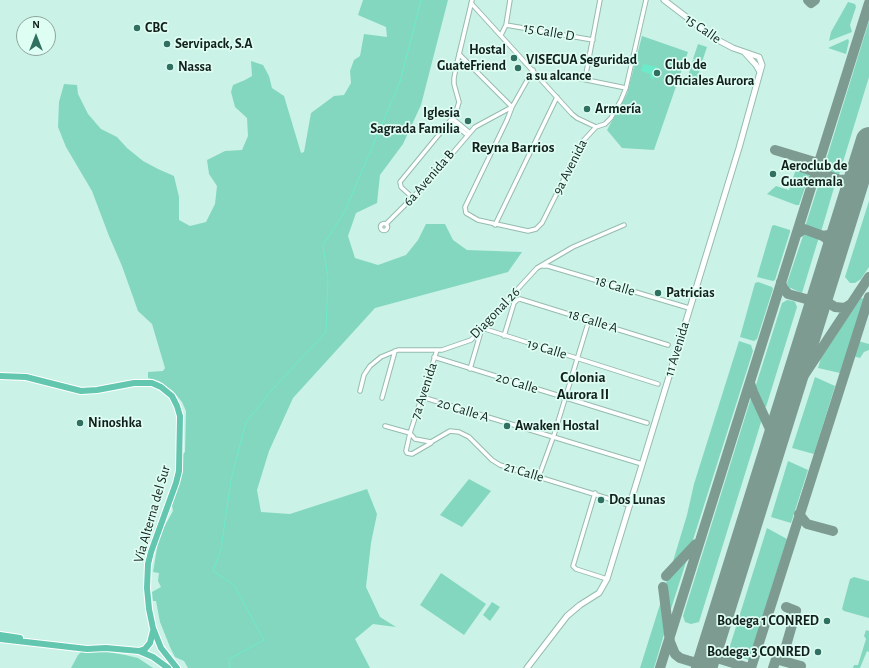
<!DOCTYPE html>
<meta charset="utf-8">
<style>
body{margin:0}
#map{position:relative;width:869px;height:668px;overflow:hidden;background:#cbf2e6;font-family:"Alegreya Sans",sans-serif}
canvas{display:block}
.north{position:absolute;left:16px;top:16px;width:40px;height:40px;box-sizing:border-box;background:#defdf3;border:1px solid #8ca59d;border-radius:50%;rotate:0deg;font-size:11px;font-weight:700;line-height:16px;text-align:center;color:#12201c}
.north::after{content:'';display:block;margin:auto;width:14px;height:18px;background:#2f7060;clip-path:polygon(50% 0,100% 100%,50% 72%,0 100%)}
</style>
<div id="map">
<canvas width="869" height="668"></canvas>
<div class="north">N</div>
</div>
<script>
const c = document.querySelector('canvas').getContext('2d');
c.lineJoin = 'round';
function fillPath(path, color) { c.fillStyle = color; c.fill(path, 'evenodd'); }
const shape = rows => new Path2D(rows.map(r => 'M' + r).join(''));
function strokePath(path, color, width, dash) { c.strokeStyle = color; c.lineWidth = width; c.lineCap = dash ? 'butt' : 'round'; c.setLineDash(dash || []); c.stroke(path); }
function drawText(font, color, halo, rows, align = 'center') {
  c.font = font + ' "Alegreya Sans",sans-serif'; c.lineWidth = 3.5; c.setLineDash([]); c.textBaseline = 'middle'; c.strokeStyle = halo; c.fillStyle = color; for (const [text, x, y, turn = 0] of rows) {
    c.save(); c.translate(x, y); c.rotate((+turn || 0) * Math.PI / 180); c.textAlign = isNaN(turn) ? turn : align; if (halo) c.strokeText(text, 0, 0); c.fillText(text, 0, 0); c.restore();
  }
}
fillPath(shape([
 [363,0,448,0,421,105,403,144,380,175,377,203,356,213,348,236,355,258,378,265,406,255,418,240,426,224,445,224,453,240,467,250,522,252,508,272,375,308,293,398,269,451,257,490,261,512,290,514,367,489,377,514,371,543,366,587,380,617,396,627,373,624,355,639,370,668,188,668,184,661,175,657,170,647,160,622,156,601,153,601,152,592,161,587,158,581,159,573,153,572,159,536,173,511,172,505,180,481,183,454,185,452,186,411,182,402,173,391,159,381,148,378,148,372,163,371,165,368,152,324,138,311,122,266,109,236,92,191,66,147,58,127,59,102,64,84,77,85,78,94,88,114,101,129,117,137,127,148,143,161,158,169,174,176,179,197,179,220,190,226,206,222,215,204,217,186,209,174,207,160,225,151,242,150,248,136,247,118,235,107,231,92,233,85,245,80,252,76,251,61,263,65,269,76,272,88,284,96,301,153,304,152,311,113,334,96,344,95,351,83,350,71,354,60,360,56,364,34,387,37,386,27,358,15],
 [848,2,855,4,856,7,850,25,852,32,829,41,831,32],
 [869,21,869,77,839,175,826,171,824,167],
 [642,36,688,52,654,150,622,148,607,130,627,94],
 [848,39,849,41,846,54,828,48],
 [698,44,707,47,702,62,693,59],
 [693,60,702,63,697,79,688,76],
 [796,169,810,173,799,205,796,205,767,194,776,186,789,190],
 [821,177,836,181,821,232,805,227],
 [869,201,869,267,861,279,855,283,850,283,845,277],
 [774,225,790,230,790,232,775,280,773,281,757,277,772,226],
 [804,233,819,237,802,293,788,287,787,283],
 [758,282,772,287,773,289,757,339,754,341,740,337,755,283],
 [861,298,865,299,865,301,840,373,818,368,821,358],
 [787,300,793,301,795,302,797,307,766,407,764,407,755,388,782,303],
 [739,341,751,345,753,351,692,543,671,568,687,515,694,484],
 [858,341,869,344,869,350,864,352,860,358,853,356],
 [815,377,835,386,814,454,792,448],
 [751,398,762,419,699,622,691,624,685,622,683,616],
 [788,461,808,470,791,523,771,517],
 [469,479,491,491,462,527,440,515],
 [767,528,787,539,749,660,734,655,731,653,729,649],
 [686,558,687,559,669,615,666,582],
 [441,573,486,604,464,635,420,605],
 [854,577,869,581,869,618,844,611,842,609,850,579],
 [662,598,665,631,654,668,640,668],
 [492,602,500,607,490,621,483,615],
 [866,630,869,631,869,652,867,651,860,668,853,668,854,665,858,665,866,639,864,636],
 [83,650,108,652,125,655,138,658,153,668,71,668,78,655]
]), '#83d7bf');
fillPath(shape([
 [643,64,657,67,654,79,650,78,651,74,641,71]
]), '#6cebcb');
strokePath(shape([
 [230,668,229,659,264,640,234,585,213,571,221,549,231,480,246,422,271,391,326,332,328,278,323,245,344,213,400,82,421,0]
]), '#6cebcb', 1);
strokePath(shape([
 [808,0,811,3,815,0],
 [775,150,818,163,819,170,823,174],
 [801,167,816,172],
 [817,175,823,174,840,180,845,182,850,191,850,201],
 [840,180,853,179,859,172],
 [797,234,804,229,823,236,832,243,833,254],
 [823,236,834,234,841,228],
 [781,282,783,288,788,294,806,299,815,300,820,297],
 [822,290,827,302,835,307,845,308,851,304],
 [806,299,813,304,815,311],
 [750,383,753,392,775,440],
 [787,401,869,277],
 [767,422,772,426,780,424],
 [799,514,807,524,833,531],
 [666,576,696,544],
 [663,587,670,642,675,654,680,658,693,662,717,658],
 [709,650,717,658,749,668],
 [777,657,779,660,801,666],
 [782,660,796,611,786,607],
 [660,668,869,3],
 [751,668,869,297],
 [773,668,779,650]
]), '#7e9b92', 10);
strokePath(shape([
 [704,668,869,140]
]), '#7e9b92', 26);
const minor = shape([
 [471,3,572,114,577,118,596,127],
 [506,25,593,40],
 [501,35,506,25,510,0],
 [533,70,512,107,507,120,465,207,466,213,478,220,528,231,536,229,542,223,583,141,596,127,605,124,611,118,621,100,626,88,646,0],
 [540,78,555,75,567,76,626,88],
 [585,79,600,0],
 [452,118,469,132],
 [450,121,467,135],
 [413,198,401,187,400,182,450,121,456,112,459,102,454,84,454,78,457,63,472,0],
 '380.5 227a3.5 3.5 0 1 1 7 0a3.5 3.5 0 1 1-7 0Z',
 [386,224,427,183,475,127,512,107,459,54],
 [495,225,557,97],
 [542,266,548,266,689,308],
 [504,336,514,303,517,300,520,299,668,345],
 [434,357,647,423],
 [470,369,482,328,658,384],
 [360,391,364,375,370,366,381,357,398,350,442,350,471,340,537,268,573,247,624,225],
 [422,397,642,464],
 [382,398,395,351],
 [385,426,410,433],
 [410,433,415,439,431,442,450,431,459,432,469,437,492,460,500,465,629,505],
 [431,443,412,454,407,453,406,451,410,433,437,350],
 [539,476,554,435,589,320],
 [595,493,573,566,576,569,607,579]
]);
const secondary = shape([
 [745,53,756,65,760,72],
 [527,668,567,616,580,605,599,593,607,579,739,148,762,65,759,57,733,48,714,38,664,0]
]);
const trunk = shape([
 [0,376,26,377,81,391,97,390,134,383,152,383,161,387,172,396,177,406,180,416,179,471,176,483,151,552,148,564,147,588,149,609,153,628,161,648,177,668],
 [0,635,20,638],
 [0,639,87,649,106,648,139,651,153,657,168,668],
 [139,651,145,649,150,643,153,631]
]);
strokePath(minor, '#96bbaf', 5.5);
strokePath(secondary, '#96bbaf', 7);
strokePath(trunk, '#fff', 8);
strokePath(minor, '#fff', 3.5);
strokePath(secondary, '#fff', 5);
strokePath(trunk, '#63c7b0', 6);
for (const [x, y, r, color] of [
 [137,28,4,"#2f7060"],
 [167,44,4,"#2f7060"],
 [514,58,4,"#2f7060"],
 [170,67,4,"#2f7060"],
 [518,68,4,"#2f7060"],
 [657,73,4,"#2f7060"],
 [587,109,4,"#2f7060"],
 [468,121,4,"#2f7060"],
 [773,174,4,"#2f7060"],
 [658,293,4,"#2f7060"],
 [80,423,4,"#2f7060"],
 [507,426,4,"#2f7060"],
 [601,500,4,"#2f7060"],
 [827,621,4,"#2f7060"],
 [818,652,4,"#2f7060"]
]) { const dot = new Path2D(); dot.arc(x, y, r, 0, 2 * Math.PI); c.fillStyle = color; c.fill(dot); strokePath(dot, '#defdf3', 1.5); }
drawText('bold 14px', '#12201c', '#defdf3', [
 ["CBC",145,28],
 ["Servipack, S.A",175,44],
 ["Hostal",506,50,"right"],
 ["GuateFriend",506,66,"right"],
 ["VISEGUA Seguridad",526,60],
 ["a su alcance",526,76],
 ["Club de",665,65],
 ["Oficiales Aurora",665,81],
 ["Nassa",178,67],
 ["Armería",595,109],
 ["Iglesia",460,113,"right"],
 ["Sagrada Familia",460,129,"right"],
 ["Aeroclub de",781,166],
 ["Guatemala",781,182],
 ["Patricias",666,293],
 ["Ninoshka",88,423],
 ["Awaken Hostal",515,426],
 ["Dos Lunas",609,500],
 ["Bodega 1 CONRED",819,621,"right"],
 ["Bodega 3 CONRED",810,652,"right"]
], 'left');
drawText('14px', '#12201c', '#defdf3', [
 ["15 Calle",703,29,35],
 ["15 Calle D",549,32,10],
 ["9a Avenida",570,167,-63],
 ["6a Avenida B",429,178,-49],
 ["18 Calle",615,286,17],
 ["Diagonal 26",495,313,-46],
 ["18 Calle A",593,321,17],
 ["19 Calle",547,349,17],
 ["11 Avenida",677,349,-73],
 ["20 Calle",517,383,17],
 ["7a Avenida",424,391,-72],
 ["20 Calle A",463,410,17],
 ["21 Calle",524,472,17],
 ["Vía Alterna del Sur",152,514,-74]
]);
drawText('bold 15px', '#12201c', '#defdf3', [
 ["Reyna Barrios",513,147],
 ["Colonia",583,377],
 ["Aurora II",583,394]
]);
</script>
